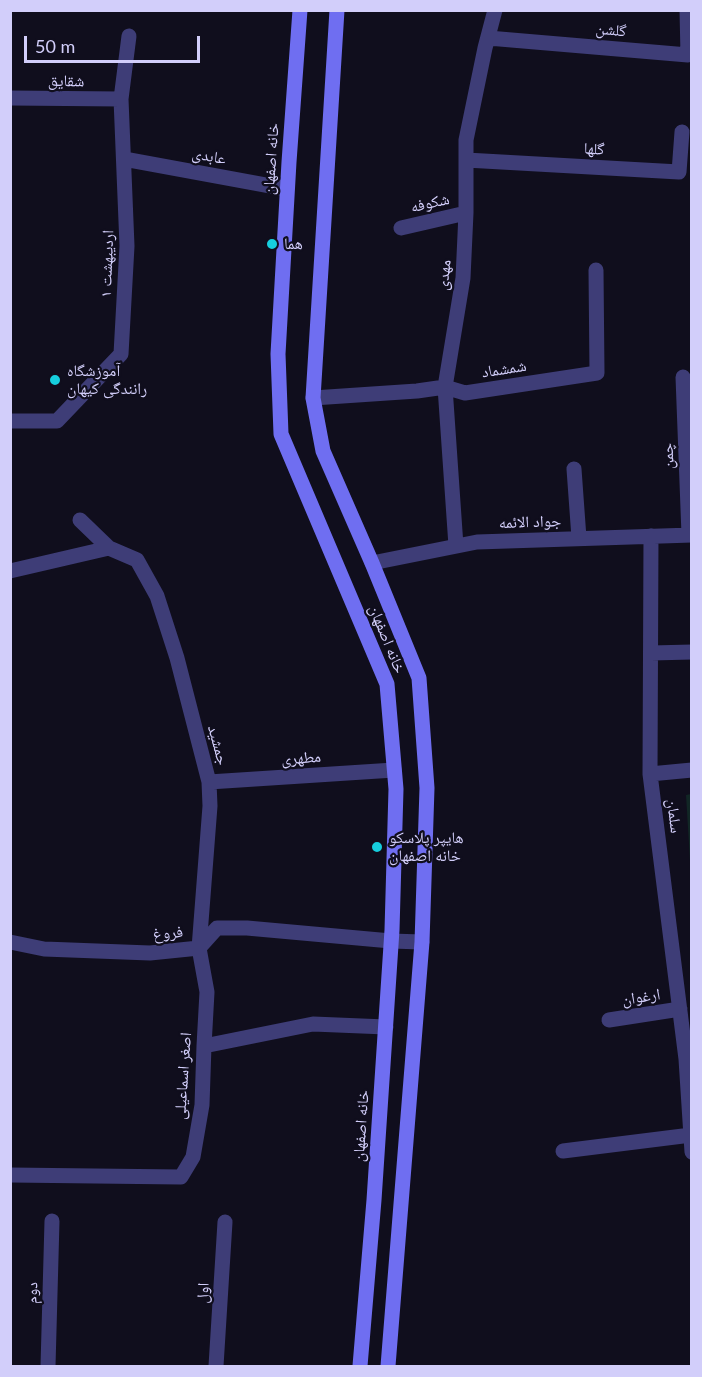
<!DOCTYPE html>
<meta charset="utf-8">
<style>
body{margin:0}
#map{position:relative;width:702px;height:1377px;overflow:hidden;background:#100e1d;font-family:Lato,sans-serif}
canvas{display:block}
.frame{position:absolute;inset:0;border:12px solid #d2cefa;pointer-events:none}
.scale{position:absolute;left:24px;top:36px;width:176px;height:27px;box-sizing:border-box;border:3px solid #d2cefa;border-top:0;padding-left:8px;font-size:18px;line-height:21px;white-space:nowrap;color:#d2cefa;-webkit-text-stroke:4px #100e1d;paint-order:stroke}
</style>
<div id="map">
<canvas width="702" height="1377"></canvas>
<div class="frame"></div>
<div class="scale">50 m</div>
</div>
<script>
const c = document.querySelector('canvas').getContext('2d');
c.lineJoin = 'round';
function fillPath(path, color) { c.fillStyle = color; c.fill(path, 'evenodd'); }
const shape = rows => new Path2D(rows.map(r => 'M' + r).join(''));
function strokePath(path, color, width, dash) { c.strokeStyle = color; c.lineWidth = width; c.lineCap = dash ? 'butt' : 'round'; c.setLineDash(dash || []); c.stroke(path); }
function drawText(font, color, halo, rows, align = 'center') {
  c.font = font + ' Lato,"Noto Naskh Arabic",sans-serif'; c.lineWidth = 4.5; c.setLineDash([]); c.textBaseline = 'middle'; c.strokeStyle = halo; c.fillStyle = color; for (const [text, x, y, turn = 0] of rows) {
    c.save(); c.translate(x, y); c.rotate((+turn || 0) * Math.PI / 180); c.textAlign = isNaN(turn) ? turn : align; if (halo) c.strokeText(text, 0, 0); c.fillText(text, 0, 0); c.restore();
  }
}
fillPath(shape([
 [691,794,692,794,691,877,686,795]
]), '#112625');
strokePath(shape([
 [488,38,688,55,687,10],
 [10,98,121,99],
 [124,159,287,189],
 [466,160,679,172,682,132],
 [401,228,466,213],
 [683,377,689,535],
 [313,398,417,391,445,387,465,393,597,373,596,270],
 [10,421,57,421,121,354,127,246,121,99,129,36],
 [574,469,579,538],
 [80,520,109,548],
 [651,536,650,774,686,1059,692,1152],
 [456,546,445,387,463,278,466,213,466,140,485,48,495,10],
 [372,563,477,542,692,535],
 [10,571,109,548,137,560,157,596,177,658,209,782,210,806,199,948,207,992,204,1046,202,1105,193,1157,181,1177,10,1175],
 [651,653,692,652],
 [650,774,692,770],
 [209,782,394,770],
 [10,942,44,949,150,953,199,948,217,928,247,928,391,941,422,942],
 [609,1020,680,1009],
 [204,1046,313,1024,386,1027],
 [563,1151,691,1135],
 [48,1366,52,1221],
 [216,1366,225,1222]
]), '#3e3d77', 15);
strokePath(shape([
 [300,10,289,162,278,354,281,434,387,684,396,789,392,930,374,1200,360,1366],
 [337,10,313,398,323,451,372,563,419,678,427,788,422,942,388,1366]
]), '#6f6ef1', 15);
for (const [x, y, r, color] of [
 [272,244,6,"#16cede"],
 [55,380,6,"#16cede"],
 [377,847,6,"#16cede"]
]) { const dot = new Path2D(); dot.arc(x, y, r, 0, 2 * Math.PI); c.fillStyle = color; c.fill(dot); strokePath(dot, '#100e1d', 2); }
drawText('16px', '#d2cefa', '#100e1d', [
 ["گلشن",611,30,5],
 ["شقایق",66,81,1],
 ["گلها",594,149,3],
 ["عابدی",209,156,10],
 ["خانه اصفهان",271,159,-86],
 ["شکوفه",430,203,-13],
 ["اردیبهشت ۱",107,264,-88],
 ["مهدی",444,275,-84],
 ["شمشماد",504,369,-9],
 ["چمن",668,456,-92],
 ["جواد الائمه",530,522,-2],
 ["خانه اصفهان",387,639,68],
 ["جمشید",218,745,75],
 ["مطهری",301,758,-4],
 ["سلمان",674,816,83],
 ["فروغ",168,933,-5],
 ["ارغوان",641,997,-9],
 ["اصغر اسماعیلی",183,1076,-86],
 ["خانه اصفهان",361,1126,-86],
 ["دوم",32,1293,-89],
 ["اول",203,1293,-87]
]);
drawText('16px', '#d2cefa', '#100e1d', [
 ["هما",284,244],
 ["آموزشگاه",67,371],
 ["رانندگی کیهان",67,389],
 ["هایپر پلاسکو",389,838],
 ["خانه اصفهان",389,856]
], 'left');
</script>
